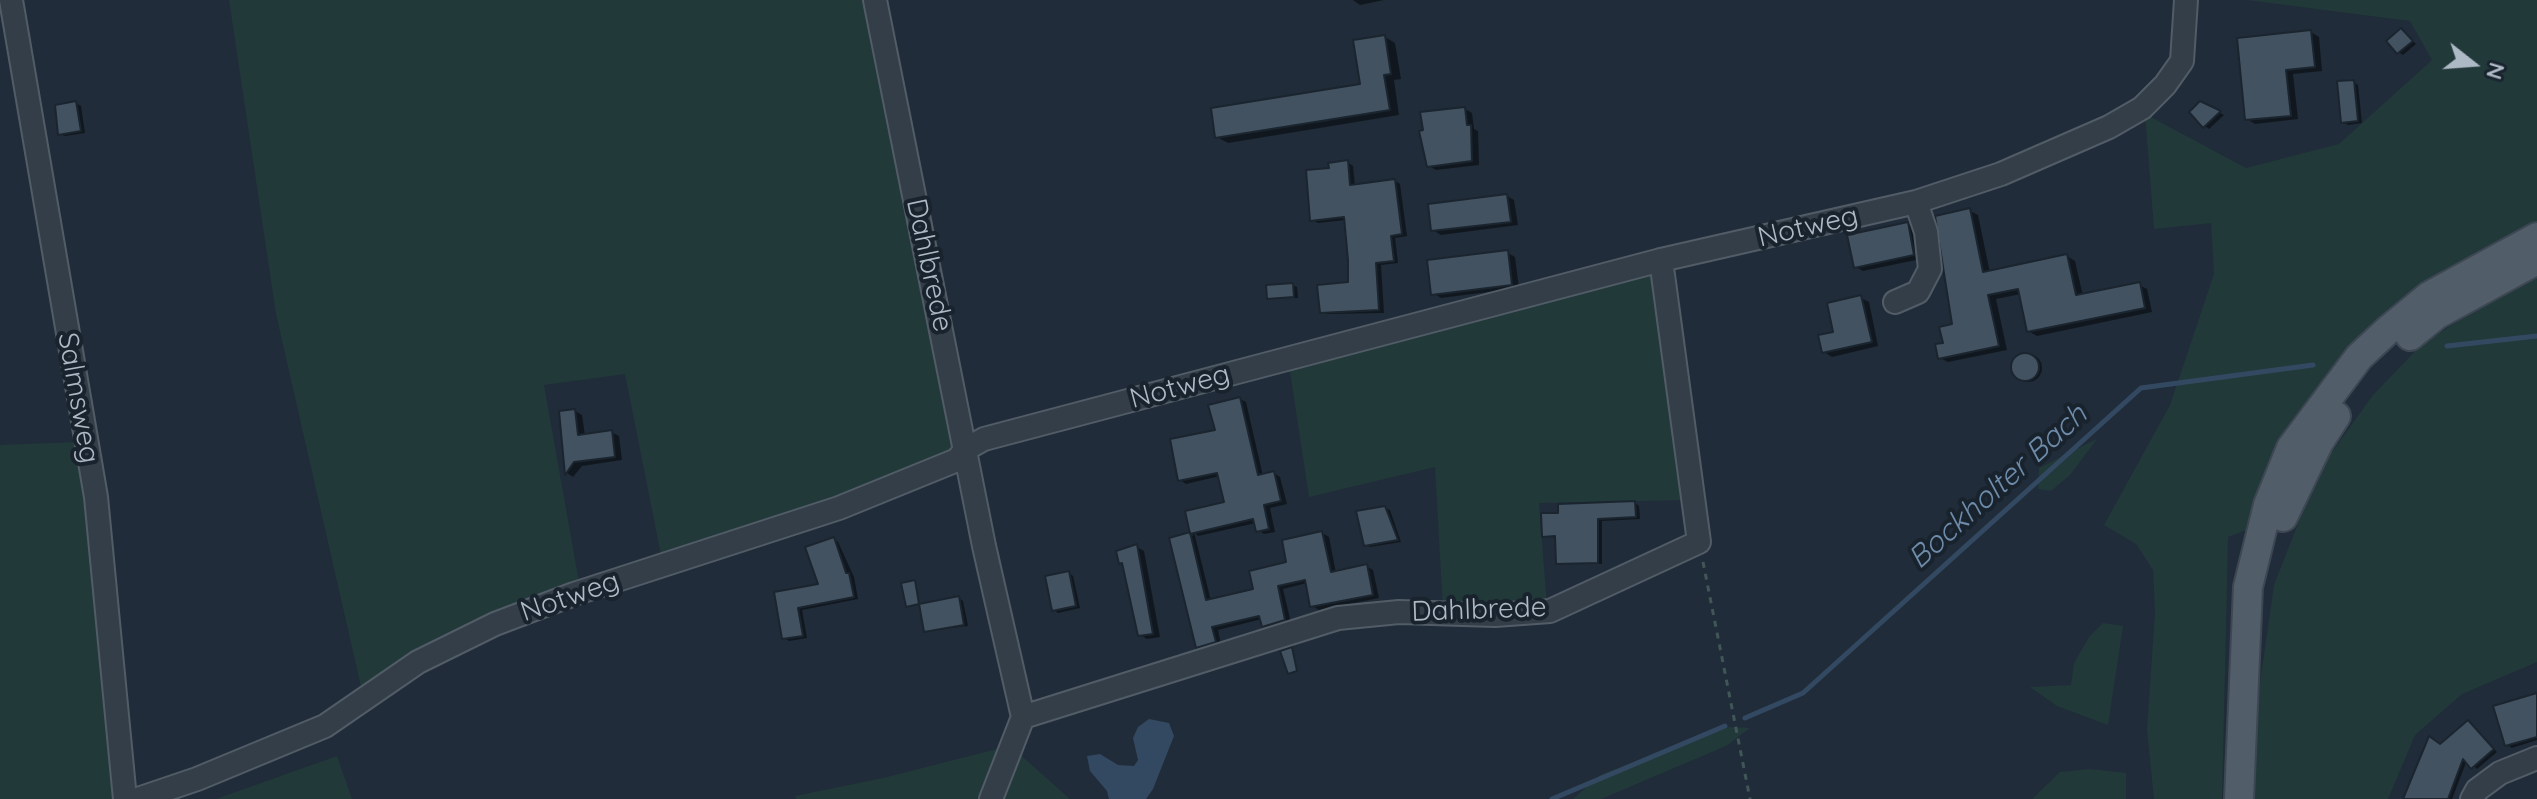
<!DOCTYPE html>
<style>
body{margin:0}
#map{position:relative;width:2537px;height:799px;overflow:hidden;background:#202c39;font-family:Quicksand,sans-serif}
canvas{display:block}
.north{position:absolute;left:2433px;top:24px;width:80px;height:80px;-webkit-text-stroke:6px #19232d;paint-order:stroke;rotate:107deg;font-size:22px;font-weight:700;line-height:32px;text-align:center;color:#aeb9c6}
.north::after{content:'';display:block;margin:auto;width:28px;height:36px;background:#aeb9c6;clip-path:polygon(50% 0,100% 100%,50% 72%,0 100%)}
</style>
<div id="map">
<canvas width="2537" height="799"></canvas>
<div class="north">N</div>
</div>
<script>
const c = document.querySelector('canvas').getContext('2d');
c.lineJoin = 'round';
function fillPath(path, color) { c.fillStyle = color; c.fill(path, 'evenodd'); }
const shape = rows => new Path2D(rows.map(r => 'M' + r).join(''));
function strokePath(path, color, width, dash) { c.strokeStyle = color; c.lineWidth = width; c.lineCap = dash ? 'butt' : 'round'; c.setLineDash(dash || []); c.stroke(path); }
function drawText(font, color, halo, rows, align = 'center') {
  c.font = font + ' Quicksand,sans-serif'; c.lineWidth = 8; c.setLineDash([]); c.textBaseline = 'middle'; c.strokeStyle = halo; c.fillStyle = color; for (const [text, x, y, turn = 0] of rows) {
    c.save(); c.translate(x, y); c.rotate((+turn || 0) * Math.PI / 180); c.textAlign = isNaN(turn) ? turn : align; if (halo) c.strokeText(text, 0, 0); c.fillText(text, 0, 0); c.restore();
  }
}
fillPath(shape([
 [229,0,874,0,963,447,953,458,662,560,625,374,544,385,580,588,362,691,276,314],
 [2247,0,2537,0,2537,231,2392,316,2251,528,2228,537,2222,799,2154,799,2147,730,2155,611,2153,570,2136,544,2104,525,2170,405,2214,274,2211,223,2154,229,2145,114,2246,168,2339,144,2432,60,2410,21],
 [2537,270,2537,662,2462,694,2415,735,2388,799,2253,799,2255,718,2274,585,2319,470,2373,395,2421,345],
 [1654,272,1686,500,1539,503,1547,606,1443,608,1435,467,1309,497,1289,365],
 [2097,439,2070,475,2051,491,2038,489,2039,468],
 [79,442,115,799,0,799,0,445],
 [2103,623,2123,626,2108,725,2057,706,2030,687,2071,685,2074,663,2089,637],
 [1729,727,1750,728,1726,746,1601,799,1573,799,1600,775],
 [1005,747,988,799,796,799,795,796,883,778],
 [1016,751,1070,799,1000,799],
 [337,756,352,799,216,799],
 [2090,769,2126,773,2126,799,2032,799,2060,772]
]), '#22393a');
fillPath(shape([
 [1149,719,1169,723,1174,736,1153,789,1146,799,1109,799,1107,791,1090,771,1087,756,1100,754,1118,765,1134,766,1138,760,1133,738,1138,727]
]), '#334961');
fillPath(shape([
 [1353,0,1384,0,1360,5],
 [2402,30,2416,44,2403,55,2398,52],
 [2311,32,2319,37,2322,71,2293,74,2298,119,2255,124,2247,119],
 [1385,37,1395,43,1401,79,1394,80,1399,115,1228,143,1217,137,1362,86],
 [2353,82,2358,85,2362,123,2348,125,2343,122],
 [76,103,81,106,85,133,65,136,60,134],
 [2200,103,2224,115,2209,129,2205,126],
 [1465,109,1472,113,1474,129,1478,131,1479,165,1436,170,1429,166],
 [1347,162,1353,166,1355,186,1395,181,1400,184,1407,236,1395,238,1398,263,1381,265,1384,313,1327,314,1322,311,1350,284,1346,220,1318,223,1312,220,1331,170],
 [1507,196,1514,200,1518,225,1441,235,1433,230],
 [1970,211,1978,215,1990,273,2067,256,2075,261,2083,296,2139,285,2147,289,2152,312,2037,336,2028,331,2021,294,1996,299,2007,350,1948,362,1940,358,1954,325],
 [1908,224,1915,228,1921,259,1863,271,1856,267],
 [1508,253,1515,257,1519,288,1441,298,1433,293],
 [1292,285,1297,287,1298,298,1269,298],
 [1861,298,1869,302,1878,346,1832,357,1824,352],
 '2014 368a14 14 0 1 1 28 0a14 14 0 1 1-28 0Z',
 [1240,399,1246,402,1263,476,1274,473,1280,477,1287,504,1270,508,1275,532,1264,534,1258,530,1256,523,1198,536,1194,532,1211,601,1255,590,1322,533,1329,537,1336,573,1366,566,1373,570,1379,598,1319,610,1312,606,1307,583,1283,589,1291,623,1270,630,1262,619,1218,630,1221,645,1204,650,1198,647,1189,535,1193,536,1187,512,1226,504,1220,476,1186,484,1180,480],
 [575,411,582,415,585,436,611,432,619,436,622,460,582,466,573,477,567,473,561,412],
 [1635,503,1639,506,1640,519,1602,521,1602,564,1558,563,1557,538,1544,536],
 [1385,508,1390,510,1401,542,1370,547,1365,544],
 [834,539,838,542,854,577,858,599,802,610,807,638,789,641,784,638,777,593,820,585],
 [1137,547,1144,551,1160,637,1147,639,1140,635,1125,566,1120,563],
 [1069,573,1073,576,1080,608,1058,613,1054,610],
 [959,598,963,601,968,626,926,631],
 [2537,695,2537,740,2512,748,2507,745],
 [2468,722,2497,752,2477,769,2467,760,2452,799,2406,799,2441,746]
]), '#0007');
strokePath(shape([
 [2447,346,2537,336],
 [1745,718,1803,693,2141,388,2313,365],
 [1552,799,1725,726]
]), '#334961', 5);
const building = shape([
 [2401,28,2413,41,2397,54,2386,41,2401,28],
 [2311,30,2315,67,2286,70,2291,116,2245,120,2237,38,2311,30],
 [1385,35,1391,74,1384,75,1390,110,1215,138,1211,108,1360,84,1353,40,1385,35],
 [2354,80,2358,121,2341,123,2337,81,2354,80],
 [76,101,81,131,58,135,55,105,76,101],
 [2200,101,2221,111,2203,128,2189,112,2200,101],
 [1465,107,1467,125,1471,125,1472,161,1427,167,1419,131,1423,130,1420,112,1465,107],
 [1348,160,1350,185,1395,179,1402,234,1391,236,1394,261,1376,263,1379,310,1320,313,1317,285,1348,282,1348,260,1344,217,1310,221,1306,170,1329,168,1328,163,1348,160],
 [1507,194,1511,222,1431,231,1428,204,1507,194],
 [1970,208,1983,272,2067,254,2076,295,2140,282,2145,308,2027,332,2018,289,1988,295,1999,346,1938,359,1935,344,1943,343,1939,327,1952,324,1935,216,1970,208],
 [1908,222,1914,255,1854,268,1847,235,1908,222],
 [1508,250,1512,285,1431,295,1427,260,1508,250],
 [1293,283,1294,297,1267,299,1266,285,1293,283],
 [1861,295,1872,342,1822,353,1818,335,1833,332,1827,303,1861,295],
 '2011 367a14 14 0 1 1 28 0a14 14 0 1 1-28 0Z',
 [1240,397,1258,475,1274,471,1281,501,1264,505,1269,529,1256,532,1253,519,1190,534,1185,511,1224,502,1217,473,1178,481,1170,439,1215,430,1208,405,1240,397],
 [575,409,578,435,612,430,615,457,574,462,565,475,559,411,575,409],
 [1635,501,1636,517,1598,519,1598,563,1556,564,1555,536,1542,537,1541,513,1558,513,1558,504,1635,501],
 [1385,506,1398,540,1364,546,1356,511,1385,506],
 [1322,531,1331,572,1367,564,1373,595,1310,607,1305,580,1278,586,1285,620,1262,627,1259,616,1212,627,1216,642,1196,648,1169,538,1190,532,1206,600,1253,589,1249,571,1286,562,1282,540,1322,531],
 [834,537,846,573,849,573,854,597,798,608,803,636,782,639,774,592,818,584,805,547,834,537],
 [1137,544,1153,634,1138,636,1122,563,1119,564,1116,551,1137,544],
 [1069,571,1076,606,1052,611,1045,576,1069,571],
 [915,580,919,604,906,607,901,583,915,580],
 [959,596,964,625,924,632,919,604,959,596],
 [1292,647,1297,671,1288,674,1280,651,1292,647],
 [2537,693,2537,737,2505,746,2493,706,2537,693],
 [2468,720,2494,749,2471,769,2463,759,2448,799,2403,799,2429,736,2440,744,2468,720]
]);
fillPath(building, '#435261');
strokePath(building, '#1b252f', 2);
const minor = shape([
 [11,0,96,497,125,799],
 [875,0,984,546,1023,717,1338,618,1399,612,1495,615,1550,611,1699,542,1661,260],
 [1895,302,1918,292,1930,269,1926,232,1916,202],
 [138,799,197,779,325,726,418,662,495,624,574,594,839,508,957,460,966,449,984,439,1661,260,1916,202,2001,174,2109,127,2142,108,2165,85,2182,61,2186,0],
 [991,799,1023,717],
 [2472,799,2477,790,2500,773,2537,758]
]);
const major = shape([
 [2410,336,2436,315,2537,260],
 [2283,517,2319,442,2336,416],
 [2239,799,2248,587,2268,505,2291,448,2359,357,2388,330,2429,296,2537,237]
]);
strokePath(minor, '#515c67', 26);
strokePath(major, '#3d4753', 32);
strokePath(shape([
 [1703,562,1750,799]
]), '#405657', 3, [6, 6]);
strokePath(minor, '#343e49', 22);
strokePath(major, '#515d69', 28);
drawText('28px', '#aeb9c6', '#19232d', [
 ["Notweg",1808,227,-13],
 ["Dahlbrede",929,265,78],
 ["Notweg",1180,387,-15],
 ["Salmsweg",78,398,80],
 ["Notweg",570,597,-19],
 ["Dahlbrede",1479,610,-2]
]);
drawText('italic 30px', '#6e8caa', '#19232d', [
 ["Bockholter Bach",1998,487,-42]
]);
</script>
